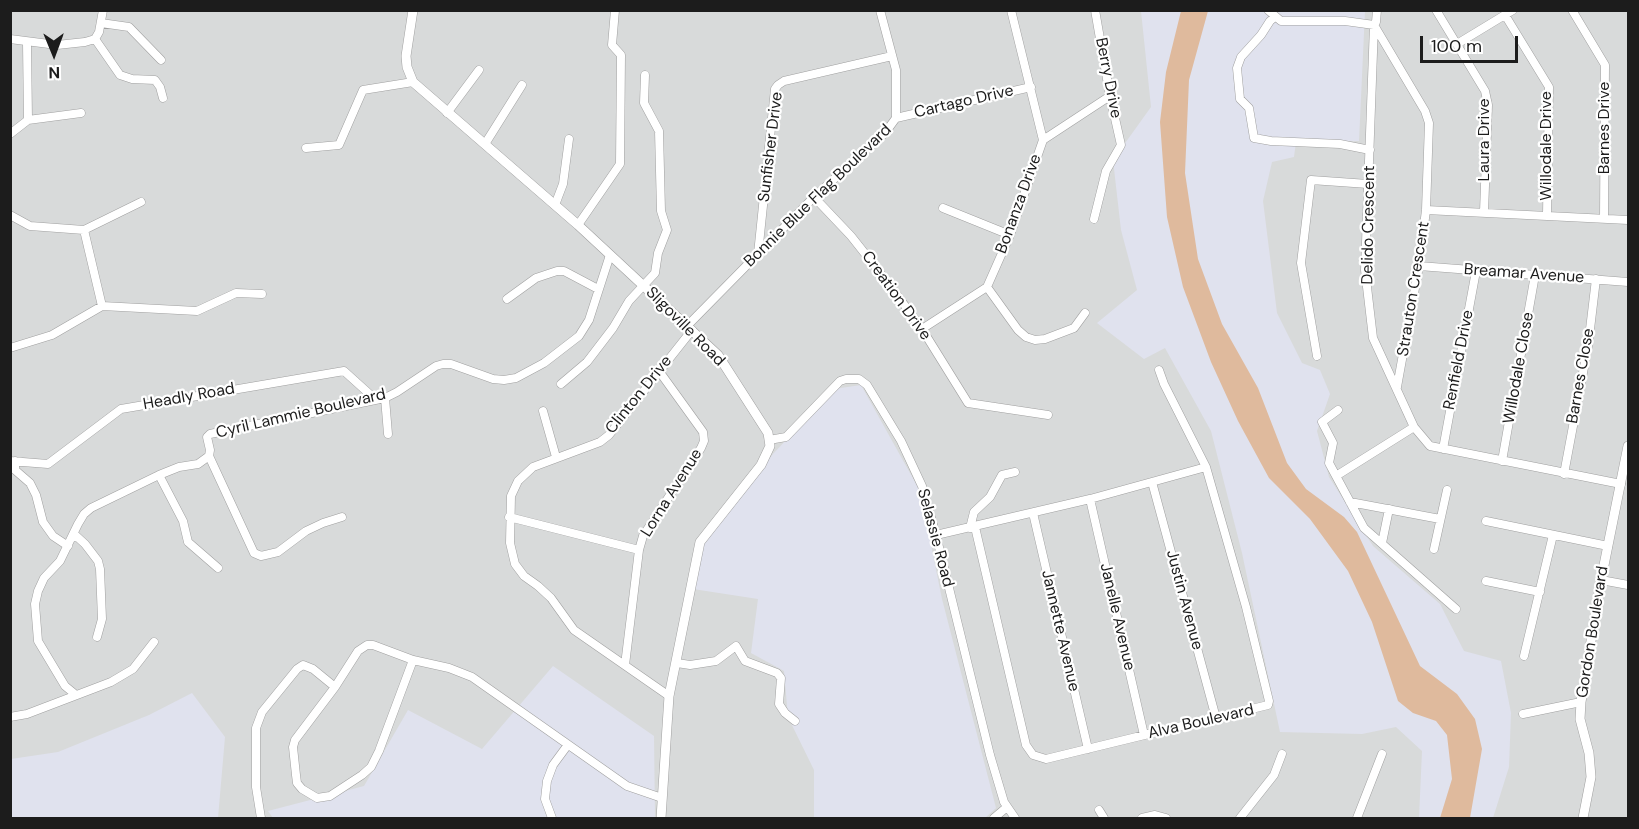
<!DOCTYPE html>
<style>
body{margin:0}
#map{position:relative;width:1639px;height:829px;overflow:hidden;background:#e0e2ee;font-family:"DM Sans",sans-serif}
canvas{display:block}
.frame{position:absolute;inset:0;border:12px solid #1c1c1c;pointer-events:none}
.north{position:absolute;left:24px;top:24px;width:60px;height:60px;-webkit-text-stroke:4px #fff;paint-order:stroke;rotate:179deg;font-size:16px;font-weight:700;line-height:24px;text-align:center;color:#1c1c1c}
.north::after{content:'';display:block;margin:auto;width:21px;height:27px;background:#1c1c1c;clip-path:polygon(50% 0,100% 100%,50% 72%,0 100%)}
.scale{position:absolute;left:1420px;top:36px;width:98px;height:27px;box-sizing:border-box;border:3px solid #1c1c1c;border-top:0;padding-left:8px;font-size:18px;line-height:21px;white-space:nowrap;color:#1c1c1c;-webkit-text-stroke:4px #fff;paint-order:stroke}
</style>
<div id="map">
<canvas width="1639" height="829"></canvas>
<div class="frame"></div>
<div class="north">N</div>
<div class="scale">100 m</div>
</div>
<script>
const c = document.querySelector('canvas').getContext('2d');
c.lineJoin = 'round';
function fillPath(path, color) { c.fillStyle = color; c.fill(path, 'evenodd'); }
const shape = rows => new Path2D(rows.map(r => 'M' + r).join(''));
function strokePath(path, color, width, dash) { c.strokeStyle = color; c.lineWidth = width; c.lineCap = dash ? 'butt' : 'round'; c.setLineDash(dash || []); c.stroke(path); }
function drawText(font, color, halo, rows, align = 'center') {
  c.font = font + ' "DM Sans",sans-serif'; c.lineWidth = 4.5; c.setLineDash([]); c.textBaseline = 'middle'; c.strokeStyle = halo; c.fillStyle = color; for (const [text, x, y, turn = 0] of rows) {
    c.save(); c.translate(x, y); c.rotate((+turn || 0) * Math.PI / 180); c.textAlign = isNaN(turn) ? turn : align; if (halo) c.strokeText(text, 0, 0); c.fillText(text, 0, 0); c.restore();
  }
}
fillPath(shape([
 [11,10,1141,11,1151,107,1113,160,1121,230,1137,290,1097,323,1144,359,1165,348,1211,431,1242,553,1280,732,1362,734,1396,727,1422,751,1419,818,985,818,996,808,942,599,920,491,861,385,834,389,773,454,700,548,693,589,758,599,751,653,784,671,788,717,814,770,814,818,655,818,654,736,553,666,482,749,408,710,364,786,268,811,273,818,218,818,225,737,192,693,149,715,58,752,11,759],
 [1365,11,1628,11,1628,818,1493,818,1509,767,1511,713,1501,661,1464,651,1440,604,1373,546,1329,477,1317,431,1330,394,1320,370,1302,363,1277,313,1263,201,1272,162,1294,157,1296,142,1359,141]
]), '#d8dada');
fillPath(shape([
 [1181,11,1208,11,1189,80,1185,173,1198,259,1222,324,1258,388,1287,463,1306,489,1344,517,1357,532,1420,666,1457,694,1475,719,1482,749,1470,818,1440,818,1452,779,1447,735,1436,721,1413,713,1398,701,1372,622,1348,571,1310,519,1269,478,1238,421,1211,362,1183,287,1167,217,1160,122,1166,72]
]), '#dfba9d');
const minor = shape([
 [1268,10,1281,21,1345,21,1374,25,1425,111,1429,123,1426,210,1419,266,1397,387],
 [1377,10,1376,22,1374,25,1365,270,1373,338,1414,427,1430,446,1621,484],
 [1436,10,1485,91,1488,105,1484,212],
 [1572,10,1605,65,1604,218],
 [1505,15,1549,87,1547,215],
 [1275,17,1270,21,1261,35,1241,57,1237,68,1240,99,1249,108,1254,138,1271,141,1340,144,1370,150],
 [101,23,129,27,161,60],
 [10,39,57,45,85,42,95,39,99,32,103,10],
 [95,39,120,75,132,79,155,80,160,87,163,98],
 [1457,44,1513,10],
 [447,113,479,70],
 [896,118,1031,87],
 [28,120,81,113],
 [10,134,28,120,27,43],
 [1043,140,1110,96],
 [485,144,522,85],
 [306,148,339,145,363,90,413,82],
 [814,197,851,236,889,284,922,329,968,403,1048,415],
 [555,205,563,184,569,139],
 [943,208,1010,235],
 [1426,210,1628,220],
 [10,215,30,226,84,230,141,202],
 [1094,219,1106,171,1121,145,1110,96,1095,10],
 [578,225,620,164,621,55,612,45,615,10],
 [84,230,102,306],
 [758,254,775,89,778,85,784,81,892,56],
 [1419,266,1628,282],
 [987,287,1018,330,1026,337,1035,340,1045,339,1074,328,1085,313],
 [507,299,536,278,557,271,564,271,598,289],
 [687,326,814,197,885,133,896,118,896,70,880,10],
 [922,329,987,287,1010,235,1043,140,1011,10],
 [10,348,52,335,102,306,197,311,236,293,262,294],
 [1317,356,1301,263,1311,180,1368,184],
 [561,384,587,362,613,328,629,301,655,273,658,253,667,230,661,211,659,131,644,103,645,75],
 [385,398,388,434],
 [1338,410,1322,422,1333,443,1329,463,1364,528,1456,609],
 [543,411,556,457],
 [769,440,786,437,840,381,846,379,859,379,867,385,901,441,922,486,936,535,990,755,1004,802,1015,818],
 [1443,449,1476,271],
 [10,461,48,464,121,409,344,371,375,399],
 [15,461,15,470,30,483,36,495,43,522,53,536,68,546],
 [1502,461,1535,275],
 [1564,474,1588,346,1596,279],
 [159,475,183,521,188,542,218,568],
 [1336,476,1414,427],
 [1152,482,1216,718],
 [1090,499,1144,735],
 [1350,502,1440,519],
 [1033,513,1088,749],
 [342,517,323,523,306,531,278,552,261,556,254,553,209,456,210,450,207,437,210,434,385,398,397,392,436,366,443,364,451,364,493,379,504,380,516,378,544,363,579,336,589,320,610,255],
 [509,517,639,550],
 [1486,521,1608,546],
 [975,527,1026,745,1033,755,1046,759,1268,705,1269,701,1246,607,1206,467,1164,384,1159,370],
 [970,528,974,512,990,497,1002,475,1015,472],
 [74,534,85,544,98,561,100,569,102,619,97,637],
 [936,535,1090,499,1206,467],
 [1382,543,1389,509],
 [1434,549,1447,490],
 [1601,580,1628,585],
 [1486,581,1540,592],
 [1524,656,1553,535],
 [413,660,379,751,371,767,362,775,330,796,317,798,302,789,297,783,296,775,293,747,295,740,335,687,358,651,367,645,373,645,413,660,449,668,472,677,627,786,662,798],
 [677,663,690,665,716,661,736,646,745,661,777,673,781,678,779,704,785,713,795,721],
 [625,665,639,550,643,536,701,448,704,441,703,432,659,371],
 [76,695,65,686,38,641,35,604,38,591,44,578,60,561,78,524,84,514,91,508,159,475,179,467,198,464,209,456],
 [669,696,574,630,551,598,538,586,524,576,515,564,510,543,511,496,518,481,533,467,600,442,609,435,692,330],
 [1523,714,1581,702],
 [10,717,27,714,111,682,133,669,154,642],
 [1099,810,1104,818],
 [261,818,256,787,256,728,262,712,297,669,303,665,313,669,335,687],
 [552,818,545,799,547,781,553,765,567,746],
 [994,818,1007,807],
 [1142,818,1155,815,1166,818],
 [1240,818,1274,775,1282,754],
 [1357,818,1382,754]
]);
const tertiary = shape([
 [413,10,406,56,407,67,413,82,578,225,718,355,768,433,770,446,761,465,700,542,669,696,661,818],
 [1583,818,1591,777,1589,753,1580,719,1581,702,1601,580,1628,446]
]);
strokePath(minor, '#a0a0a0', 9);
strokePath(tertiary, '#a0a0a0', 10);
strokePath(minor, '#fff', 8);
strokePath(tertiary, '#fff', 9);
drawText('16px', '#1c1c1c', '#fff', [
 ["Berry Drive",1108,78,79],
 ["Cartago Drive",964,102,-13],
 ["Barnes Drive",1605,128,-90],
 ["Laura Drive",1485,140,-90],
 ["Willodale Drive",1547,146,-90],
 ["Sunfisher Drive",771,147,-83],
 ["Bonnie Blue Flag Boulevard",818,196,-44],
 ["Bonanza Drive",1019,204,-70],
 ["Delido Crescent",1369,225,-89],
 ["Breamar Avenue",1524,274,4],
 ["Strauton Crescent",1414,289,-81],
 ["Creation Drive",896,296,54],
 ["Sligoville Road",685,327,45],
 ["Renfield Drive",1459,360,-79],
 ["Willodale Close",1519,368,-80],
 ["Barnes Close",1581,376,-80],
 ["Clinton Drive",639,395,-51],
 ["Headly Road",189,397,-10],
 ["Cyril Lammie Boulevard",301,414,-13],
 ["Lorna Avenue",672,493,-58],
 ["Selassie Road",935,538,75],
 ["Justin Avenue",1184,600,75],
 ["Janelle Avenue",1117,617,77],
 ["Jannette Avenue",1060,631,77],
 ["Gordon Boulevard",1593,632,-81],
 ["Alva Boulevard",1201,722,-13]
]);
</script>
